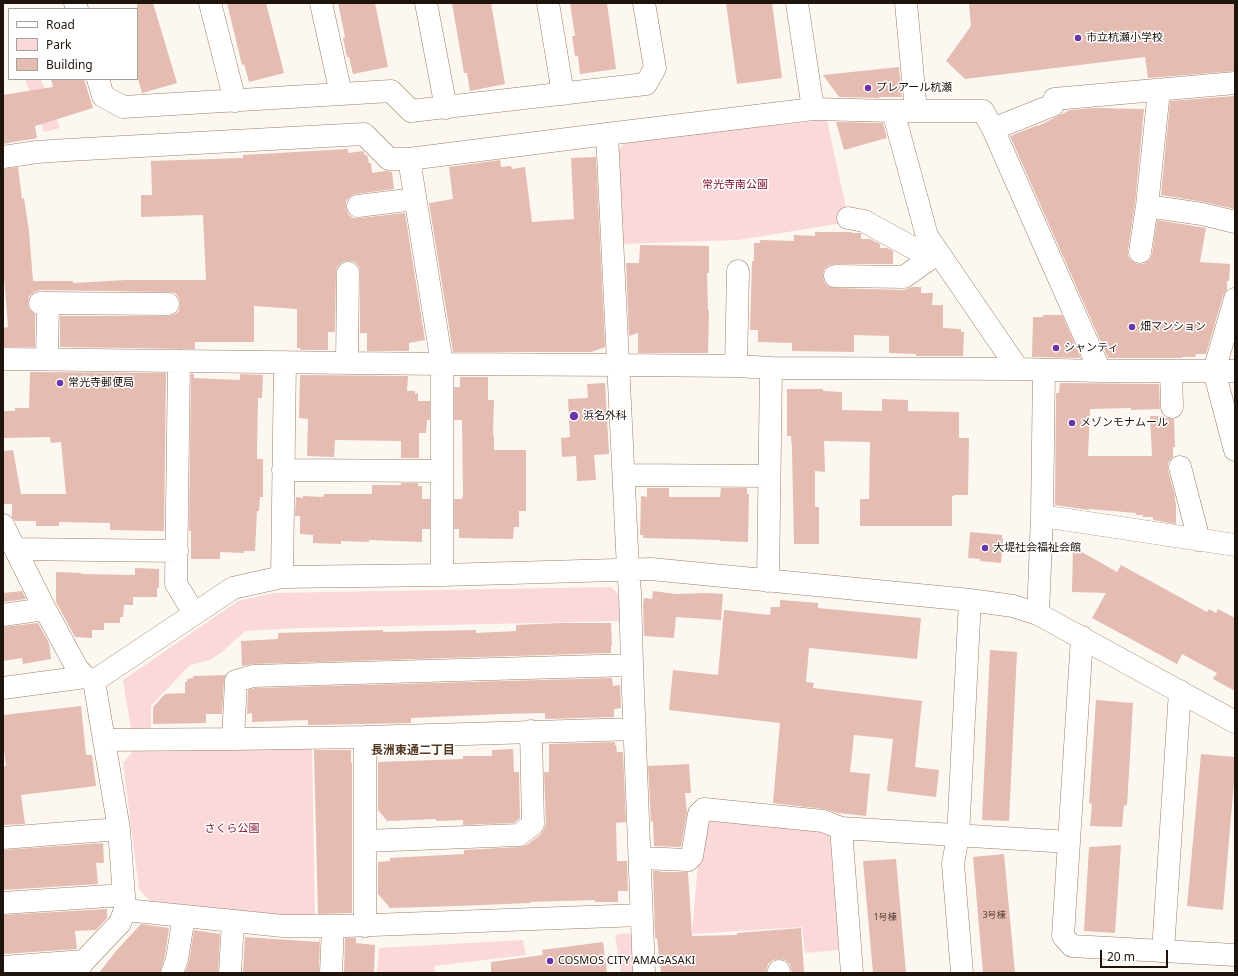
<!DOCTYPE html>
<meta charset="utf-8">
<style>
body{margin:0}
#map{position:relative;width:1238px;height:976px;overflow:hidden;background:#fdf7f2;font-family:"Noto Sans",sans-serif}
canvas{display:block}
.frame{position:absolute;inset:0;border:4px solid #1f140b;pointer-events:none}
.legend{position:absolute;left:8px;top:8px;width:130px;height:72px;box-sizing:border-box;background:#fff;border:1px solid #a5a19d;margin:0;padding:5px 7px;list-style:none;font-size:12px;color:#1f140b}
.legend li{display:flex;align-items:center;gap:8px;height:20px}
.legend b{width:20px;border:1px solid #a5a19d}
.scale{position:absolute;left:1100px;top:950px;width:68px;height:18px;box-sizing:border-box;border:2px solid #1f140b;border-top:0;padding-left:5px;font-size:12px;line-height:14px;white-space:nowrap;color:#1f140b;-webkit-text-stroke:3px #fff;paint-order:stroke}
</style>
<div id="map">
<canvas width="1238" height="976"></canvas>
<div class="frame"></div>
<ul class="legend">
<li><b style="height:5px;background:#fff"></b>Road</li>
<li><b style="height:11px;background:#fbd9db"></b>Park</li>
<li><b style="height:11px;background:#e4bcb1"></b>Building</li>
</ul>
<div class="scale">20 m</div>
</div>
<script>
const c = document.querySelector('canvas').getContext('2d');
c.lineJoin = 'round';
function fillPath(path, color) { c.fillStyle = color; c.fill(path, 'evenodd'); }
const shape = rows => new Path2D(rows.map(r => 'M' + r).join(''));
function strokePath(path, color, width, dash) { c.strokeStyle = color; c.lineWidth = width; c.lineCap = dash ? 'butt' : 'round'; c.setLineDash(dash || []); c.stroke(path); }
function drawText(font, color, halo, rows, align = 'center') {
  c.font = font + ' "Noto Sans","Noto Sans JP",sans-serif'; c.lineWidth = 3; c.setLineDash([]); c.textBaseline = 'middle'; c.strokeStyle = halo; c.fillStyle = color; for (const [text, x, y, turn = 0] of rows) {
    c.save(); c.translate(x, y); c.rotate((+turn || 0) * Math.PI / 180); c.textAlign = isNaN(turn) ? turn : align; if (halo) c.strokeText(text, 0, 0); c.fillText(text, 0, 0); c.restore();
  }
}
fillPath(shape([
 [25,79,41,79,60,128,44,132],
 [827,120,849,222,738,240,623,244,618,151,627,140],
 [611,587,619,595,620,621,359,627,298,628,245,631,222,652,210,660,190,665,151,706,151,728,131,729,123,680,238,601,274,593],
 [312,746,315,915,282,915,150,901,139,889,123,763,134,750],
 [713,820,825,830,830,837,839,950,805,953,802,927,692,934,701,827],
 [629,933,633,937,636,973,621,973,615,935],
 [523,940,526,955,434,966,435,973,377,973,379,948]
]), '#fbd9db');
fillPath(shape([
 [137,3,153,3,177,83,142,93,137,76],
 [227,3,266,3,284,73,249,82,244,64,242,65],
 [338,3,375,3,388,67,353,74,349,57,347,57,343,38,345,37],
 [452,3,491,3,505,84,470,91,467,73,464,73],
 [570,3,607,3,616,69,580,74,578,56,575,56,572,36,575,36],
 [726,3,772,3,782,78,737,84],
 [969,3,1235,3,1235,71,1148,78,1145,57,965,79,946,61,971,26],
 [899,67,902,97,879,97,879,98,839,97,823,75],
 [51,79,84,79,93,108,35,126,37,138,3,144,3,95,53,87],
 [1235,96,1235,209,1204,202,1161,195,1170,101],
 [1093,108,1144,109,1135,204,1128,250,1128,256,1132,261,1138,264,1144,264,1150,259,1152,254,1157,220,1206,228,1200,262,1230,264,1229,281,1227,281,1227,290,1223,296,1206,354,1196,354,1195,357,1182,357,1182,358,1108,358,1010,136,1038,125,1038,126,1070,110],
 [836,122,883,123,887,138,844,150],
 [348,149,348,153,363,151,365,155,367,155,369,163,371,163,372,173,385,171,392,172,394,189,356,194,351,196,346,201,346,208,348,214,353,218,360,218,405,213,425,340,409,343,409,351,367,351,367,333,360,333,360,273,359,267,355,262,348,261,342,262,337,267,336,272,335,332,328,332,328,350,300,350,301,348,297,348,297,309,254,306,254,342,195,342,195,349,60,347,60,316,168,316,174,315,179,311,180,304,179,298,175,293,168,292,40,290,34,292,29,296,28,303,29,309,35,314,35,347,3,347,3,328,8,327,3,264,3,169,18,167,22,199,24,198,29,231,33,281,73,281,73,283,126,280,206,280,203,215,141,217,141,195,152,195,151,161,243,158,243,155],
 [596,157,605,347,591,352,453,352,429,203,453,199,449,167,500,160,501,167,511,166,512,169,525,167,532,222,574,219,571,158],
 [815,232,852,232,852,233,861,233,861,239,870,239,880,244,880,248,887,248,893,251,893,264,835,264,829,265,824,270,823,275,824,282,828,286,835,288,904,290,912,287,921,287,921,293,933,293,932,305,943,305,943,328,961,329,961,332,964,332,963,356,916,356,916,354,889,353,889,336,854,335,854,352,792,351,792,343,758,342,758,330,750,330,752,261,754,261,754,243,760,243,760,240,794,241,794,235,815,236],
 [640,245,709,246,709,273,707,273,708,310,709,310,708,353,638,353,638,333,629,336,626,263,639,263],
 [1043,315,1062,315,1081,358,1032,357,1033,317,1043,317],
 [30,372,166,373,164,531,110,530,110,523,59,522,59,526,36,526,36,521,15,521,12,517,12,504,3,504,3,451,13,450,21,494,66,494,61,442,51,443,50,437,3,438,3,411,15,411,15,408,29,408],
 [191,374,194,374,194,378,240,380,240,374,263,375,262,398,258,398,257,450,257,459,263,459,263,497,260,497,259,511,257,511,255,551,244,551,244,553,220,552,220,559,191,559,191,531,189,531],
 [300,375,408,376,407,391,415,391,415,394,418,393,418,401,430,401,430,420,427,420,426,433,419,433,419,458,401,458,401,441,335,440,334,457,307,456,308,419,299,418],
 [460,377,488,377,488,400,494,400,493,435,494,435,494,450,526,450,526,511,519,511,519,527,514,527,513,539,459,538,459,529,454,529,454,499,462,499,463,496,462,420,454,420,454,387,460,387],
 [605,383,609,454,594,455,596,480,577,481,576,456,562,457,561,438,570,437,568,399,588,398,587,384],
 [1060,383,1159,384,1160,409,1131,410,1131,408,1090,409,1088,456,1152,456,1150,416,1164,416,1166,418,1174,419,1175,447,1173,447,1173,457,1168,463,1168,470,1175,496,1175,502,1176,503,1176,524,1153,520,1153,517,1143,517,1143,515,1136,515,1136,513,1089,509,1089,510,1055,505,1056,393,1059,393],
 [787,389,823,389,823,391,842,392,842,410,882,411,882,399,908,400,908,411,959,412,959,438,969,438,968,495,954,495,954,496,952,496,952,526,860,526,860,499,869,499,870,442,824,441,825,472,815,471,815,507,819,507,819,544,794,544,792,449,791,436,787,436],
 [401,483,418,483,418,486,422,486,422,499,430,499,430,529,422,529,422,542,369,540,369,542,341,541,341,544,313,543,313,535,300,534,300,516,295,516,296,497,303,498,303,496,323,497,324,494,372,494,372,485,401,485],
 [647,488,669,488,669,497,720,497,721,488,747,488,747,494,749,494,748,542,720,541,720,540,643,538,643,535,640,535,641,496,647,497],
 [970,532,1002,535,1002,538,1003,539,1001,563,980,561,980,559,968,558],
 [1073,547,1117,572,1121,565,1207,612,1209,609,1216,613,1218,609,1235,618,1235,691,1213,679,1217,673,1182,654,1177,664,1092,618,1106,593,1072,592],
 [135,568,159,569,159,588,157,588,157,597,133,597,133,605,124,605,123,617,120,617,120,623,104,623,104,630,92,630,92,638,75,637,56,602,56,572,81,573,81,574,135,575],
 [22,591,26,599,3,602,3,593],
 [653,591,676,594,709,593,723,594,721,620,676,617,674,638,644,636,643,606,644,598,652,599],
 [780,600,818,603,818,608,921,618,917,659,809,648,806,682,814,683,813,688,922,701,915,767,939,770,936,797,887,791,893,739,854,735,850,772,870,774,866,816,838,813,824,809,773,803,780,723,669,710,673,670,718,675,724,610,770,615,771,607,780,607],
 [38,623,49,643,51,659,23,664,22,658,3,661,3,627],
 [560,623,611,623,612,645,611,645,611,653,253,664,242,666,241,641,278,639,278,633,383,630,383,632,476,630,476,633,516,631,516,625],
 [990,650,1017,652,1009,821,982,820],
 [226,675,224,680,222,714,206,714,206,723,153,724,153,707,165,694,185,693,185,682,187,682,187,679,193,678,193,676],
 [612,678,613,686,620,685,621,708,614,709,614,717,545,719,545,713,502,714,411,718,411,723,313,725,308,725,308,720,252,722,252,713,247,714,248,690,255,688],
 [1096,700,1133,703,1127,806,1124,805,1122,827,1090,826,1092,804,1089,803],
 [81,706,86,755,92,755,96,786,21,795,25,824,3,825,3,766,6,766,3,743,3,715],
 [615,742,615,745,616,745,617,752,623,752,626,822,616,823,617,861,627,861,628,891,618,891,618,902,595,902,595,900,530,902,530,903,457,906,390,908,378,894,378,862,390,861,390,858,464,854,464,850,519,847,527,845,541,834,544,829,546,824,544,772,549,772,549,744],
 [513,749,514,772,519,772,520,818,514,823,463,825,463,820,436,821,436,819,387,821,378,810,378,762,463,759,463,756,492,756,492,750],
 [314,750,351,750,351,763,352,763,352,781,352,780,352,913,318,914],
 [1201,754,1235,757,1235,770,1223,910,1187,906],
 [689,764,691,793,685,793,687,812,681,847,654,846,653,821,651,822,648,766],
 [103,843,104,863,96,863,98,884,3,890,3,850],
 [1121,845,1115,933,1084,931,1089,847],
 [1004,854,1015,973,983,973,973,857],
 [896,859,906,973,873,973,863,861],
 [653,871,661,871,660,872,688,872,692,936,737,935,737,933,801,928,804,972,792,973,790,964,785,960,779,959,773,960,768,964,766,973,661,973,657,938,655,938],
 [107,909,107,918,96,930,75,931,77,949,3,954,3,915],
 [141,924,169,928,165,956,160,973,99,973,116,951],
 [194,930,220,934,218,973,185,973,189,961],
 [245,937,319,942,320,938,319,973,243,973],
 [345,938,356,938,356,943,375,945,374,973,344,973],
 [603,942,607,973,491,973,491,962,543,955,542,950]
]), '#e4bcb1');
const minor = shape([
 [75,3,77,9],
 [210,3,235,101],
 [321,3,341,94],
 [426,3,446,108],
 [548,3,563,94],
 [797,3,813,109],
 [906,3,916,111],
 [98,79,103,96,123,107,391,91,411,111,646,84,655,68,644,3],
 [893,111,927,236,1018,369],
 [993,129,1100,371],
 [607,134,628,569,630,592,632,665,644,973],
 [3,157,37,152,67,150,364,134,389,159,409,159,607,134,813,109,893,111,983,111,993,129,1053,105,1054,99,1235,83],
 [409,159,442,364,442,575],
 [358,206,415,199],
 [1147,206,1202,214,1235,222],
 [848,218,864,221,915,249,938,253],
 [1140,252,1147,206,1159,90],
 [835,276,904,277,938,253],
 [1235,299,1214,371,1235,450],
 [40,303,168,304],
 [3,359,442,364,619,365,736,366,771,368,1018,369,1100,371,1235,371],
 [47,359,48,303],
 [179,361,176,584,194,613],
 [347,363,348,273],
 [736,366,738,271],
 [1171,371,1172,407],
 [1180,467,1199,540],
 [283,470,442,471],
 [624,475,769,476],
 [1042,516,1044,370],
 [3,525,45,609,71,657,77,668,85,677],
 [15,549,177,551],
 [282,577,285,362],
 [768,581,771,368],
 [1038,614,1042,516,1235,545],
 [3,615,45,609],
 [1082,637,1063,936,1072,946,1235,955],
 [3,688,85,677,94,681,233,588,282,577,442,575,651,569,970,600,1013,606,1038,614,1235,722],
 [233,739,236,681,253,676,632,665],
 [104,740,233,739,365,737],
 [841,828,852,973],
 [3,838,119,829],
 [365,841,519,835,533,824,531,731],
 [640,858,688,860,692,856,699,814,704,809,823,821,841,828,1069,842],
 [3,903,124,895],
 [125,910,283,926,346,926,641,915],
 [365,926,365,737,635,729],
 [1163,951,1180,691],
 [3,967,84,961],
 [779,971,779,973],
 [76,973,84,961,120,923,125,910,119,829,94,681],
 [172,973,177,959,184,916],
 [230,973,233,921],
 [331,973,333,926],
 [962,973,953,864,958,836,970,600]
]);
strokePath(minor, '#9b7e67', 23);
strokePath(minor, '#fff', 22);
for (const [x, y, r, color] of [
 [1078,38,4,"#6c33a9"],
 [868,88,4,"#6c33a9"],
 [1132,327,4,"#6c33a9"],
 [1056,348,4,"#6c33a9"],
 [60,383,4,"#6c33a9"],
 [574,416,5,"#6c33a9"],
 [1072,423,4,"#6c33a9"],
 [985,548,4,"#6c33a9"],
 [550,961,4,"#6c33a9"]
]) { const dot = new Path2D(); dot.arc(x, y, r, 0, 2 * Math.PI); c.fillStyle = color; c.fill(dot); strokePath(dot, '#fff', 1.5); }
drawText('9px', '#503e34', null, [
 ["3号棟",994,915],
 ["1号棟",885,917]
]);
drawText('11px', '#1f140b', '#fff', [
 ["市立杭瀬小学校",1086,38],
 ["プレアール杭瀬",876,88],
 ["畑マンション",1140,327],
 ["シャンティ",1064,348],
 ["常光寺郵便局",68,383],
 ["浜名外科",583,416],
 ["メゾンモナムール",1080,423],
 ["大堤社会福祉会館",993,548],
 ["COSMOS CITY AMAGASAKI",558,961]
], 'left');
drawText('11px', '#801630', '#fff', [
 ["常光寺南公園",735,185],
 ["さくら公園",232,829]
]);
drawText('bold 12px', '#523924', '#fff', [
 ["長洲東通二丁目",413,751]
]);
</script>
